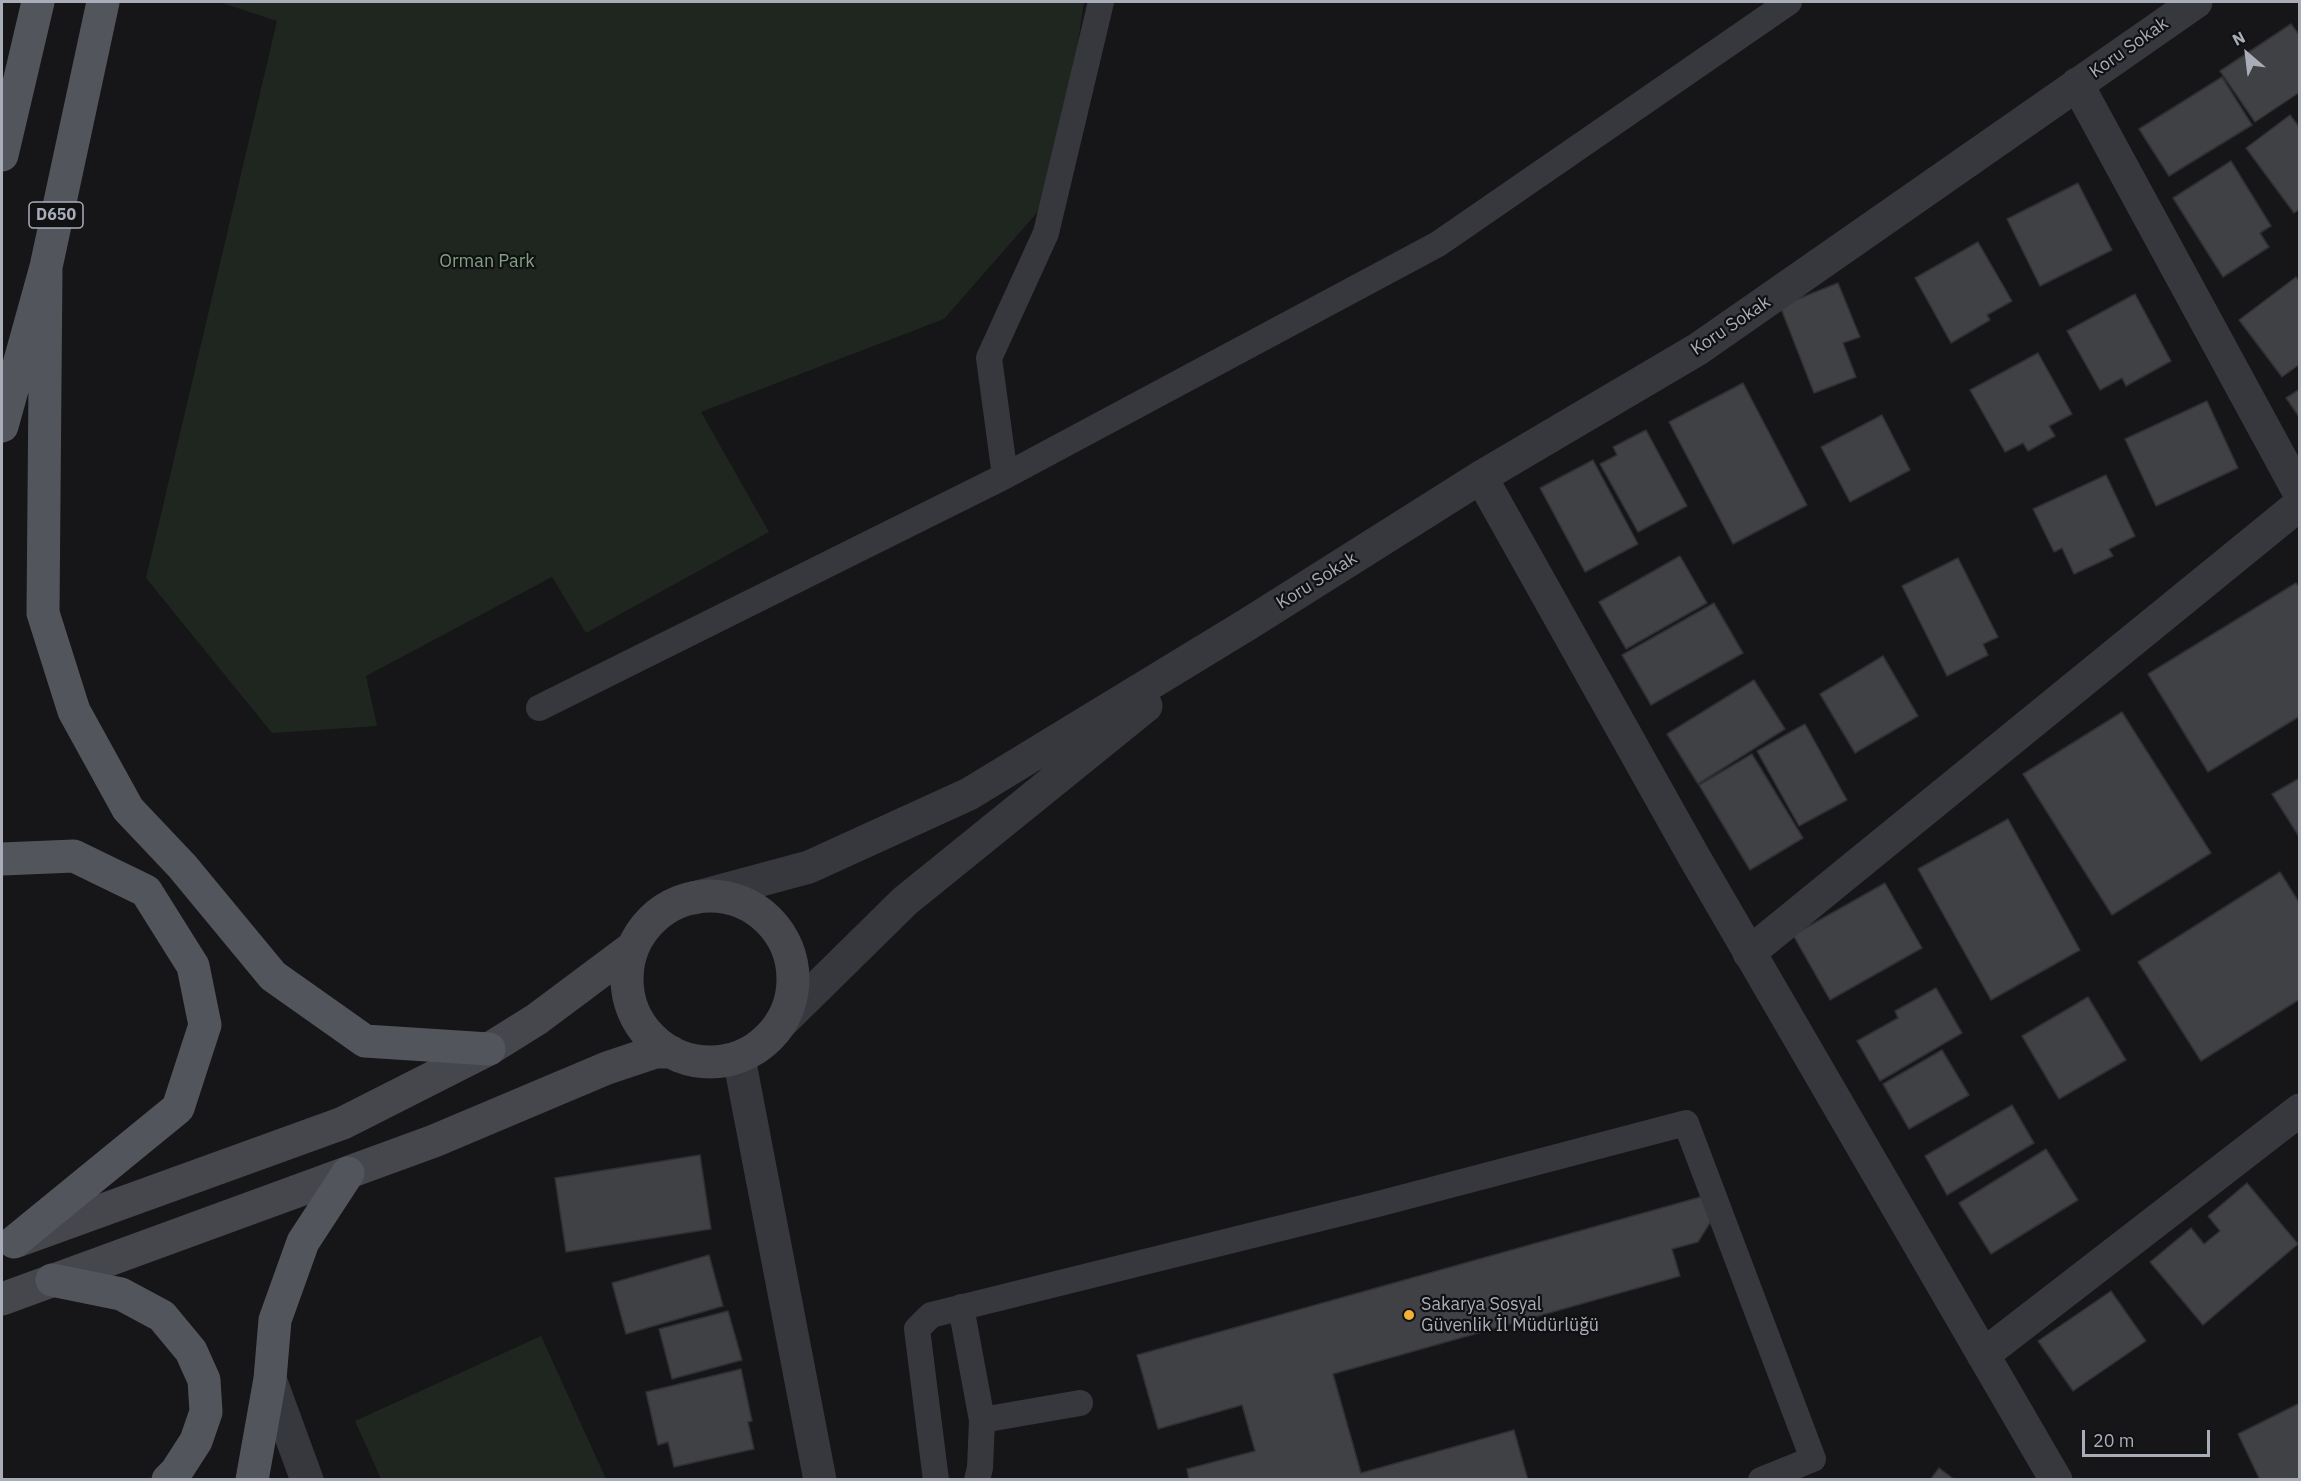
<!DOCTYPE html>
<meta charset="utf-8">
<style>
body{margin:0}
#map{position:relative;width:2301px;height:1481px;overflow:hidden;background:#161618;font-family:"IBM Plex Sans",sans-serif}
canvas{display:block}
.frame{position:absolute;inset:0;border:3px solid #a8adb8;pointer-events:none}
.north{position:absolute;left:2217px;top:24px;width:60px;height:60px;-webkit-text-stroke:4px #111113;paint-order:stroke;rotate:332deg;font-size:16px;font-weight:700;line-height:24px;text-align:center;color:#a8adb8}
.north::after{content:'';display:block;margin:auto;width:21px;height:27px;background:#a8adb8;clip-path:polygon(50% 0,100% 100%,50% 72%,0 100%)}
.scale{position:absolute;left:2082px;top:1430px;width:128px;height:27px;box-sizing:border-box;border:3px solid #a8adb8;border-top:0;padding-left:8px;font-size:18px;line-height:21px;white-space:nowrap;color:#a8adb8;-webkit-text-stroke:4px #111113;paint-order:stroke}
</style>
<div id="map">
<canvas width="2301" height="1481"></canvas>
<div class="frame"></div>
<div class="north">N</div>
<div class="scale">20 m</div>
</div>
<script>
const c = document.querySelector('canvas').getContext('2d');
c.lineJoin = 'round';
function fillPath(path, color) { c.fillStyle = color; c.fill(path, 'evenodd'); }
const shape = rows => new Path2D(rows.map(r => 'M' + r).join(''));
function strokePath(path, color, width, dash) { c.strokeStyle = color; c.lineWidth = width; c.lineCap = dash ? 'butt' : 'round'; c.setLineDash(dash || []); c.stroke(path); }
function drawText(font, color, halo, rows, align = 'center') {
  c.font = font + ' "IBM Plex Sans",sans-serif'; c.lineWidth = 4.5; c.setLineDash([]); c.textBaseline = 'middle'; c.strokeStyle = halo; c.fillStyle = color; for (const [text, x, y, turn = 0] of rows) {
    c.save(); c.translate(x, y); c.rotate((+turn || 0) * Math.PI / 180); c.textAlign = isNaN(turn) ? turn : align; if (halo) c.strokeText(text, 0, 0); c.fillText(text, 0, 0); c.restore();
  }
}
fillPath(shape([
 [219,2,1084,2,1056,191,944,319,701,412,769,532,586,633,552,577,366,676,377,726,272,733,146,578,277,21],
 [541,1336,606,1479,381,1479,355,1421]
]), '#1e261f');
const building = shape([
 [2291,24,2300,36,2300,92,2255,122,2220,71,2291,24],
 [2222,77,2252,125,2169,176,2139,129,2222,77],
 [2290,115,2300,128,2300,209,2294,213,2246,148,2290,115],
 [2231,161,2271,226,2260,233,2269,247,2223,277,2173,198,2231,161],
 [2078,183,2112,250,2040,286,2007,219,2078,183],
 [1978,242,2012,301,1987,315,1990,320,1951,343,1915,278,1978,242],
 [2296,277,2300,282,2300,364,2282,377,2239,320,2296,277],
 [1838,283,1860,337,1843,343,1856,377,1814,393,1780,306,1838,283],
 [2135,294,2171,361,2126,386,2122,378,2100,390,2067,331,2135,294],
 [2038,353,2072,414,2049,426,2055,436,2028,451,2023,443,2005,452,1970,390,2038,353],
 [1743,383,1807,505,1733,544,1669,422,1743,383],
 [2300,389,2300,418,2286,398,2300,389],
 [2207,401,2238,468,2156,506,2125,439,2207,401],
 [1882,415,1910,470,1850,502,1821,447,1882,415],
 [1646,430,1687,506,1638,532,1600,464,1617,455,1613,447,1646,430],
 [1593,460,1638,544,1585,572,1540,488,1593,460],
 [2106,475,2135,536,2109,549,2113,556,2074,574,2062,548,2054,552,2033,509,2106,475],
 [1680,556,1707,603,1626,649,1599,602,1680,556],
 [1958,558,1998,637,1983,644,1988,655,1947,676,1902,586,1958,558],
 [2296,583,2300,588,2300,716,2208,772,2148,674,2296,583],
 [1714,603,1743,653,1651,705,1622,655,1714,603],
 [1883,656,1918,716,1855,753,1820,694,1883,656],
 [1754,680,1785,729,1698,784,1667,734,1754,680],
 [2122,712,2211,853,2112,915,2023,774,2122,712],
 [1805,724,1847,800,1799,826,1757,751,1805,724],
 [1752,754,1803,838,1750,870,1699,785,1752,754],
 [2300,778,2300,838,2272,794,2300,778],
 [2008,819,2080,950,1991,1000,1918,869,2008,819],
 [2280,872,2300,904,2300,999,2201,1061,2138,962,2280,872],
 [1885,883,1922,948,1830,1000,1793,935,1885,883],
 [1936,988,1962,1033,1880,1081,1857,1041,1898,1018,1895,1011,1936,988],
 [2088,997,2126,1060,2059,1099,2022,1036,2088,997],
 [1942,1050,1969,1095,1909,1129,1883,1084,1942,1050],
 [2012,1105,2034,1143,1947,1195,1925,1156,2012,1105],
 [2046,1149,2078,1200,1991,1254,1959,1203,2046,1149],
 [700,1155,711,1229,566,1252,555,1178,700,1155],
 [2247,1183,2298,1244,2203,1325,2150,1262,2191,1228,2204,1244,2220,1231,2208,1216,2247,1183],
 [1704,1196,1711,1221,1698,1242,1672,1249,1680,1276,1333,1374,1361,1473,1514,1430,1528,1480,1189,1480,1187,1469,1255,1451,1242,1405,1158,1429,1137,1355,1704,1196],
 [709,1255,723,1306,626,1334,612,1283,709,1255],
 [2111,1291,2146,1341,2073,1391,2038,1341,2111,1291],
 [728,1311,742,1360,672,1379,659,1329,728,1311],
 [741,1369,752,1421,748,1422,754,1449,674,1467,668,1442,658,1445,646,1392,741,1369],
 [2300,1403,2300,1480,2260,1480,2238,1434,2300,1403],
 [1939,1468,1955,1480,1930,1480,1939,1468]
]);
fillPath(building, '#404145');
strokePath(building, '#303034', 1.5);
strokePath(shape([
 [1005,476,989,358,1046,233,1101,2],
 [539,708,1005,476,1438,244,1789,2],
 [961,1307,982,1420,1080,1403],
 [936,1480,917,1329,931,1315,1378,1204,1686,1123,1813,1459,1761,1480],
 [977,1480,980,1468,982,1420]
]), '#37383d', 26);
strokePath(shape([
 [2077,84,2300,494],
 [1481,477,1693,855,2056,1480],
 [694,898,809,867,969,794,1248,624,1481,477,1698,349,2196,2],
 [1749,953,2300,504],
 [781,1023,905,901,1146,706],
 [739,1058,820,1480],
 [1983,1355,2300,1110],
 [270,1379,307,1480]
]), '#37383d', 33);
strokePath(shape([
 '627 979a83 83 0 1 1 166 0a83 83 0 1 1-166 0Z',
 [17,1241,343,1123,489,1049,537,1019,632,948],
 [2,1299,434,1141,607,1068,655,1052,671,1052]
]), '#45474d', 33);
strokePath(shape([
 [2,155,38,2],
 [46,267,43,613,74,711,128,809,182,866,273,976,365,1041,489,1049],
 [2,426,46,267,103,2],
 [2,859,74,856,146,891,193,966,205,1025,178,1108,14,1242],
 [52,1280,121,1294,162,1316,191,1351,204,1380,206,1412,196,1441,176,1472,168,1480],
 [252,1480,270,1379,275,1320,303,1242,348,1173]
]), '#53555c', 33);
for (const [x, y, r, color] of [
 [1409,1315,6,"#f2b134"]
]) { const dot = new Path2D(); dot.arc(x, y, r, 0, 2 * Math.PI); c.fillStyle = color; c.fill(dot); strokePath(dot, '#111113', 2); }
for (const [x, y, w] of [
 [56,215,54]
]) { const box = new Path2D(); box.roundRect(x - w / 2, y - 13, w, 26, 4.5); c.fillStyle = '#111113'; c.fill(box); strokePath(box, '#a8adb8', 1.5); }
drawText('bold 16px', '#a8adb8', null, [
 ["D650",56,215]
]);
drawText('18px', '#a8adb8', '#111113', [
 ["Koru Sokak",2129,48,-35],
 ["Koru Sokak",1731,326,-34],
 ["Koru Sokak",1317,581,-32]
]);
drawText('18px', '#7fa381', '#111113', [
 ["Orman Park",487,262]
]);
drawText('18px', '#a8adb8', '#111113', [
 ["Sakarya Sosyal",1421,1305],
 ["Güvenlik İl Müdürlüğü",1421,1326]
], 'left');
</script>
